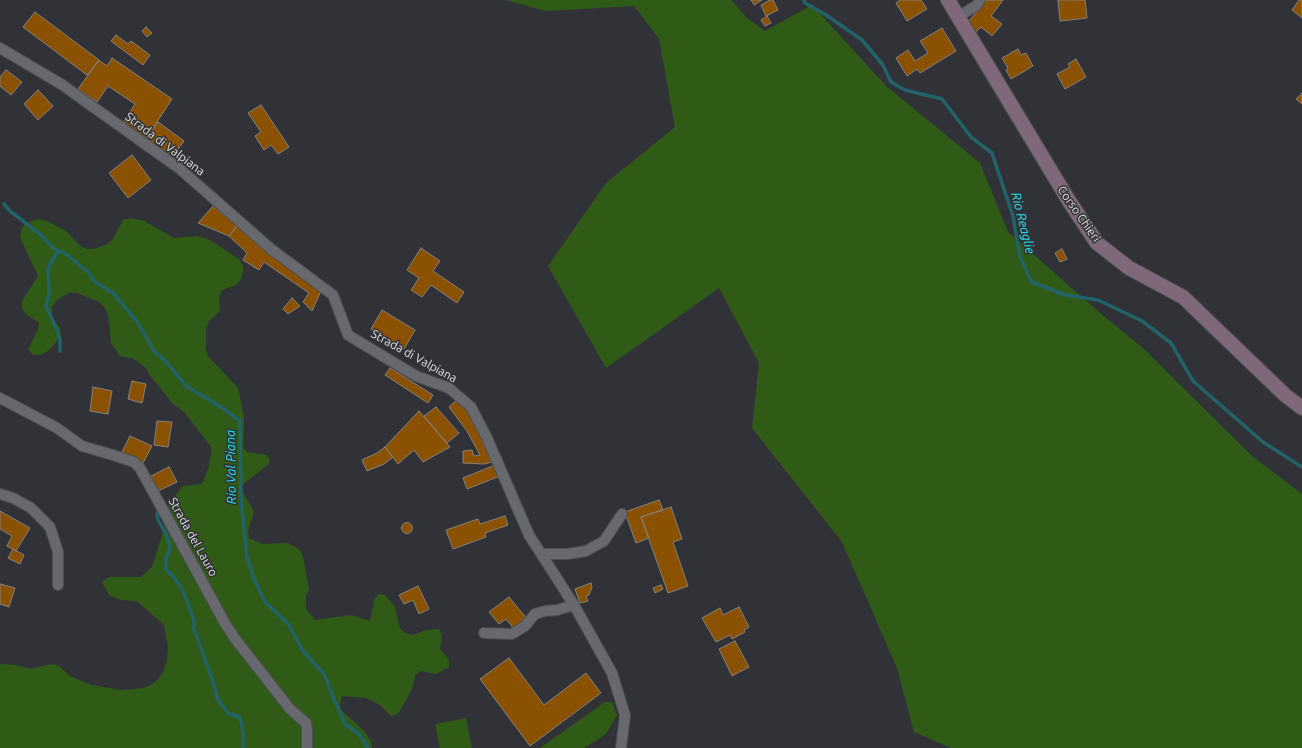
<!DOCTYPE html>
<style>
body{margin:0}
canvas{display:block;background:#313237}
</style>
<canvas width="1302" height="748"></canvas>
<script>
const c = document.querySelector('canvas').getContext('2d');
c.lineJoin = 'round';
function fillPath(path, color) { c.fillStyle = color; c.fill(path, 'evenodd'); }
const shape = rows => new Path2D(rows.map(r => 'M' + r).join(''));
function strokePath(path, color, width, dash) { c.strokeStyle = color; c.lineWidth = width; c.lineCap = dash ? 'butt' : 'round'; c.setLineDash(dash || []); c.stroke(path); }
function drawText(font, color, halo, rows, align = 'center') {
  c.font = font + ' Ubuntu,sans-serif'; c.lineWidth = 3; c.setLineDash([]); c.textBaseline = 'middle'; c.strokeStyle = halo; c.fillStyle = color; for (const [text, x, y, turn = 0] of rows) {
    c.save(); c.translate(x, y); c.rotate((+turn || 0) * Math.PI / 180); c.textAlign = isNaN(turn) ? turn : align; if (halo) c.strokeText(text, 0, 0); c.fillText(text, 0, 0); c.restore();
  }
}
fillPath(shape([
 [506,0,731,0,747,18,765,31,812,5,886,86,980,163,1008,232,1100,313,1144,349,1252,456,1302,494,1302,748,951,748,914,732,897,668,842,542,752,428,759,363,719,288,606,368,548,266,606,183,675,127,659,39,634,6,545,11],
 [130,218,144,221,174,238,197,236,210,240,240,260,243,266,243,272,241,279,236,285,222,290,219,297,220,311,209,321,206,328,206,349,208,356,238,388,244,417,243,446,246,452,267,455,270,462,265,467,242,485,243,492,254,512,248,531,249,538,262,544,288,543,300,550,303,557,309,590,306,596,306,609,315,620,351,615,370,621,374,600,379,594,385,595,395,607,400,628,405,633,412,635,426,630,439,629,442,636,440,649,449,660,449,667,436,674,421,671,415,675,412,689,398,714,391,716,380,705,366,698,342,696,340,703,341,710,363,730,371,741,372,748,0,748,0,664,15,665,31,669,51,664,59,666,70,676,91,685,122,690,143,688,151,685,157,680,162,674,167,661,168,647,164,625,137,601,121,600,109,595,102,582,109,577,141,577,152,567,163,532,169,504,183,486,202,484,208,469,212,448,184,412,172,403,149,374,146,368,134,359,120,356,111,343,108,314,104,307,99,302,77,293,70,292,57,300,52,307,52,314,53,321,59,326,61,333,58,340,48,351,40,355,33,355,28,349,38,330,39,323,26,314,22,308,22,301,38,276,20,237,22,228,26,223,39,219,47,221,66,231,80,246,87,249,94,249,108,244,113,239,123,220],
 [605,702,612,702,617,715,606,734,584,748,540,748],
 [466,718,472,748,440,748,435,724]
]), '#305b16');
strokePath(shape([
 [804,0,805,3,826,15,862,40,883,65,891,82,905,90,942,99,971,137,992,153,1013,216,1020,257,1032,282,1065,295,1098,300,1142,321,1171,343,1193,381,1263,442,1302,467],
 [4,204,10,211,41,235,53,248,66,254,88,272,95,282,113,293,138,323,154,351,168,364,186,386,224,409,240,421,241,499,247,557,254,579,265,602,289,625,302,650,325,675,333,697,345,724,359,734,368,748],
 [58,251,48,268,49,293,46,306,58,332,60,340,60,351],
 [159,509,157,515,158,520,166,534,170,546,169,551,166,558,166,570,172,575,182,589,187,601,194,621,194,629,212,679,218,700,229,714,240,717,243,732,243,748]
]), '#216369', 3.5);
const building = shape([
 [751,0,762,0,754,5,751,0],
 [770,0,773,0,778,10,766,16,761,5,770,0],
 [900,0,921,0,927,9,907,21,896,3,900,0],
 [987,0,1003,0,991,16,1002,24,992,36,981,27,975,33,968,22,987,0],
 [1058,0,1085,0,1087,18,1060,21,1058,0],
 [1299,0,1302,0,1302,18,1292,10,1299,0],
 [35,12,99,60,87,75,23,27,35,12],
 [767,16,771,23,765,26,761,20,767,16],
 [146,27,152,33,147,37,142,31,146,27],
 [942,28,956,51,920,73,917,69,907,76,896,58,908,50,915,61,928,53,920,41,942,28],
 [116,35,128,44,131,41,150,55,143,65,111,41,116,35],
 [1018,49,1021,55,1026,53,1033,66,1011,79,1006,70,1008,68,1002,58,1018,49],
 [112,58,172,99,145,140,122,124,135,104,108,86,97,102,78,89,99,60,107,66,112,58],
 [1076,59,1086,77,1065,89,1057,74,1070,67,1068,64,1076,59],
 [6,70,22,82,11,95,0,86,0,77,6,70],
 [38,90,53,106,38,120,24,104,38,90],
 [1302,93,1302,104,1296,99,1302,93],
 [261,105,289,147,278,154,271,145,264,150,255,136,261,132,248,113,261,105],
 [158,122,184,141,171,159,145,140,158,122],
 [132,155,151,180,128,198,109,173,132,155],
 [213,206,237,226,229,236,198,223,213,206],
 [237,226,267,253,321,291,312,311,303,302,309,293,264,262,259,270,243,260,247,253,229,236,237,226],
 [421,248,440,261,433,271,464,292,457,303,431,285,422,297,411,290,419,278,407,270,421,248],
 [1062,249,1067,259,1060,262,1055,253,1062,249],
 [292,298,300,306,288,314,283,309,292,298],
 [382,310,415,330,404,349,371,329,382,310],
 [390,368,433,395,428,403,385,375,390,368],
 [132,381,146,384,142,403,128,399,132,381],
 [93,387,112,391,108,414,90,411,93,387],
 [459,398,478,423,495,461,484,464,463,463,463,451,472,450,474,456,480,455,467,431,449,407,459,398],
 [436,407,459,433,447,443,424,416,436,407],
 [419,411,450,447,423,462,414,450,398,464,385,447,419,411],
 [157,421,172,422,168,447,154,445,157,421],
 [130,436,152,446,142,465,121,454,130,436],
 [385,447,393,457,384,464,367,471,362,460,377,453,385,447],
 [495,465,500,476,467,489,463,478,495,465],
 [169,467,177,482,158,491,151,476,169,467],
 [659,500,663,510,641,517,649,538,636,543,625,512,659,500],
 [671,507,682,539,673,542,688,586,668,593,641,517,671,507],
 [0,511,30,528,16,551,7,546,12,536,0,529,0,511],
 [505,516,508,525,485,533,486,537,453,549,446,530,478,519,480,524,505,516],
 '401.5 528a5.5 5.5 0 1 1 11 0a5.5 5.5 0 1 1-11 0Z',
 [13,549,24,555,20,564,8,558,13,549],
 [591,583,592,587,589,595,586,596,588,601,580,603,575,589,591,583],
 [0,584,15,588,9,607,0,604,0,584],
 [661,585,663,589,655,593,653,588,661,585],
 [418,586,429,609,419,614,413,600,404,604,399,595,418,586],
 [509,597,527,619,514,629,506,619,499,624,489,612,509,597],
 [739,607,749,627,744,630,745,632,732,639,730,635,716,642,702,618,720,608,723,615,739,607],
 [735,641,749,667,732,676,719,649,735,641],
 [509,658,544,705,586,673,601,693,530,746,480,679,509,658]
]);
fillPath(building, '#8a5102');
strokePath(building, '#86817d', 1);
const street = shape([
 [958,17,977,5,980,0],
 [0,48,61,84,180,169,271,249,333,295,348,335,416,376,449,388,471,407,487,438,529,535,574,605,612,673,625,715,621,748],
 [0,398,57,428,82,446,113,455,134,462,140,468,226,625,236,640,290,709,306,723,307,729,307,748],
 [0,494,13,498,31,508,50,527,58,552,58,585],
 [541,554,568,554,586,551,604,541,622,514],
 [484,633,512,634,525,626,535,614,545,611,557,610,574,605]
]);
const secondary = shape([
 [948,0,1069,201,1097,243,1129,268,1183,297,1285,395,1302,408]
]);
strokePath(street, '#4d4d51', 12);
strokePath(secondary, '#4d4d51', 16);
strokePath(street, '#68696e', 10);
strokePath(secondary, '#7e6879', 14);
drawText('12px', '#e0e0e3', '#313237', [
 ["Strada di Valpiana",165,144,37],
 ["Corso Chieri",1079,214,55],
 ["Strada di Valpiana",414,356,29],
 ["Strada del Lauro",193,537,61]
]);
drawText('italic 13px', '#25e6f6', '#313237', [
 ["Rio Reaglie",1023,223,76],
 ["Rio Val Piana",231,467,-91]
]);
</script>
